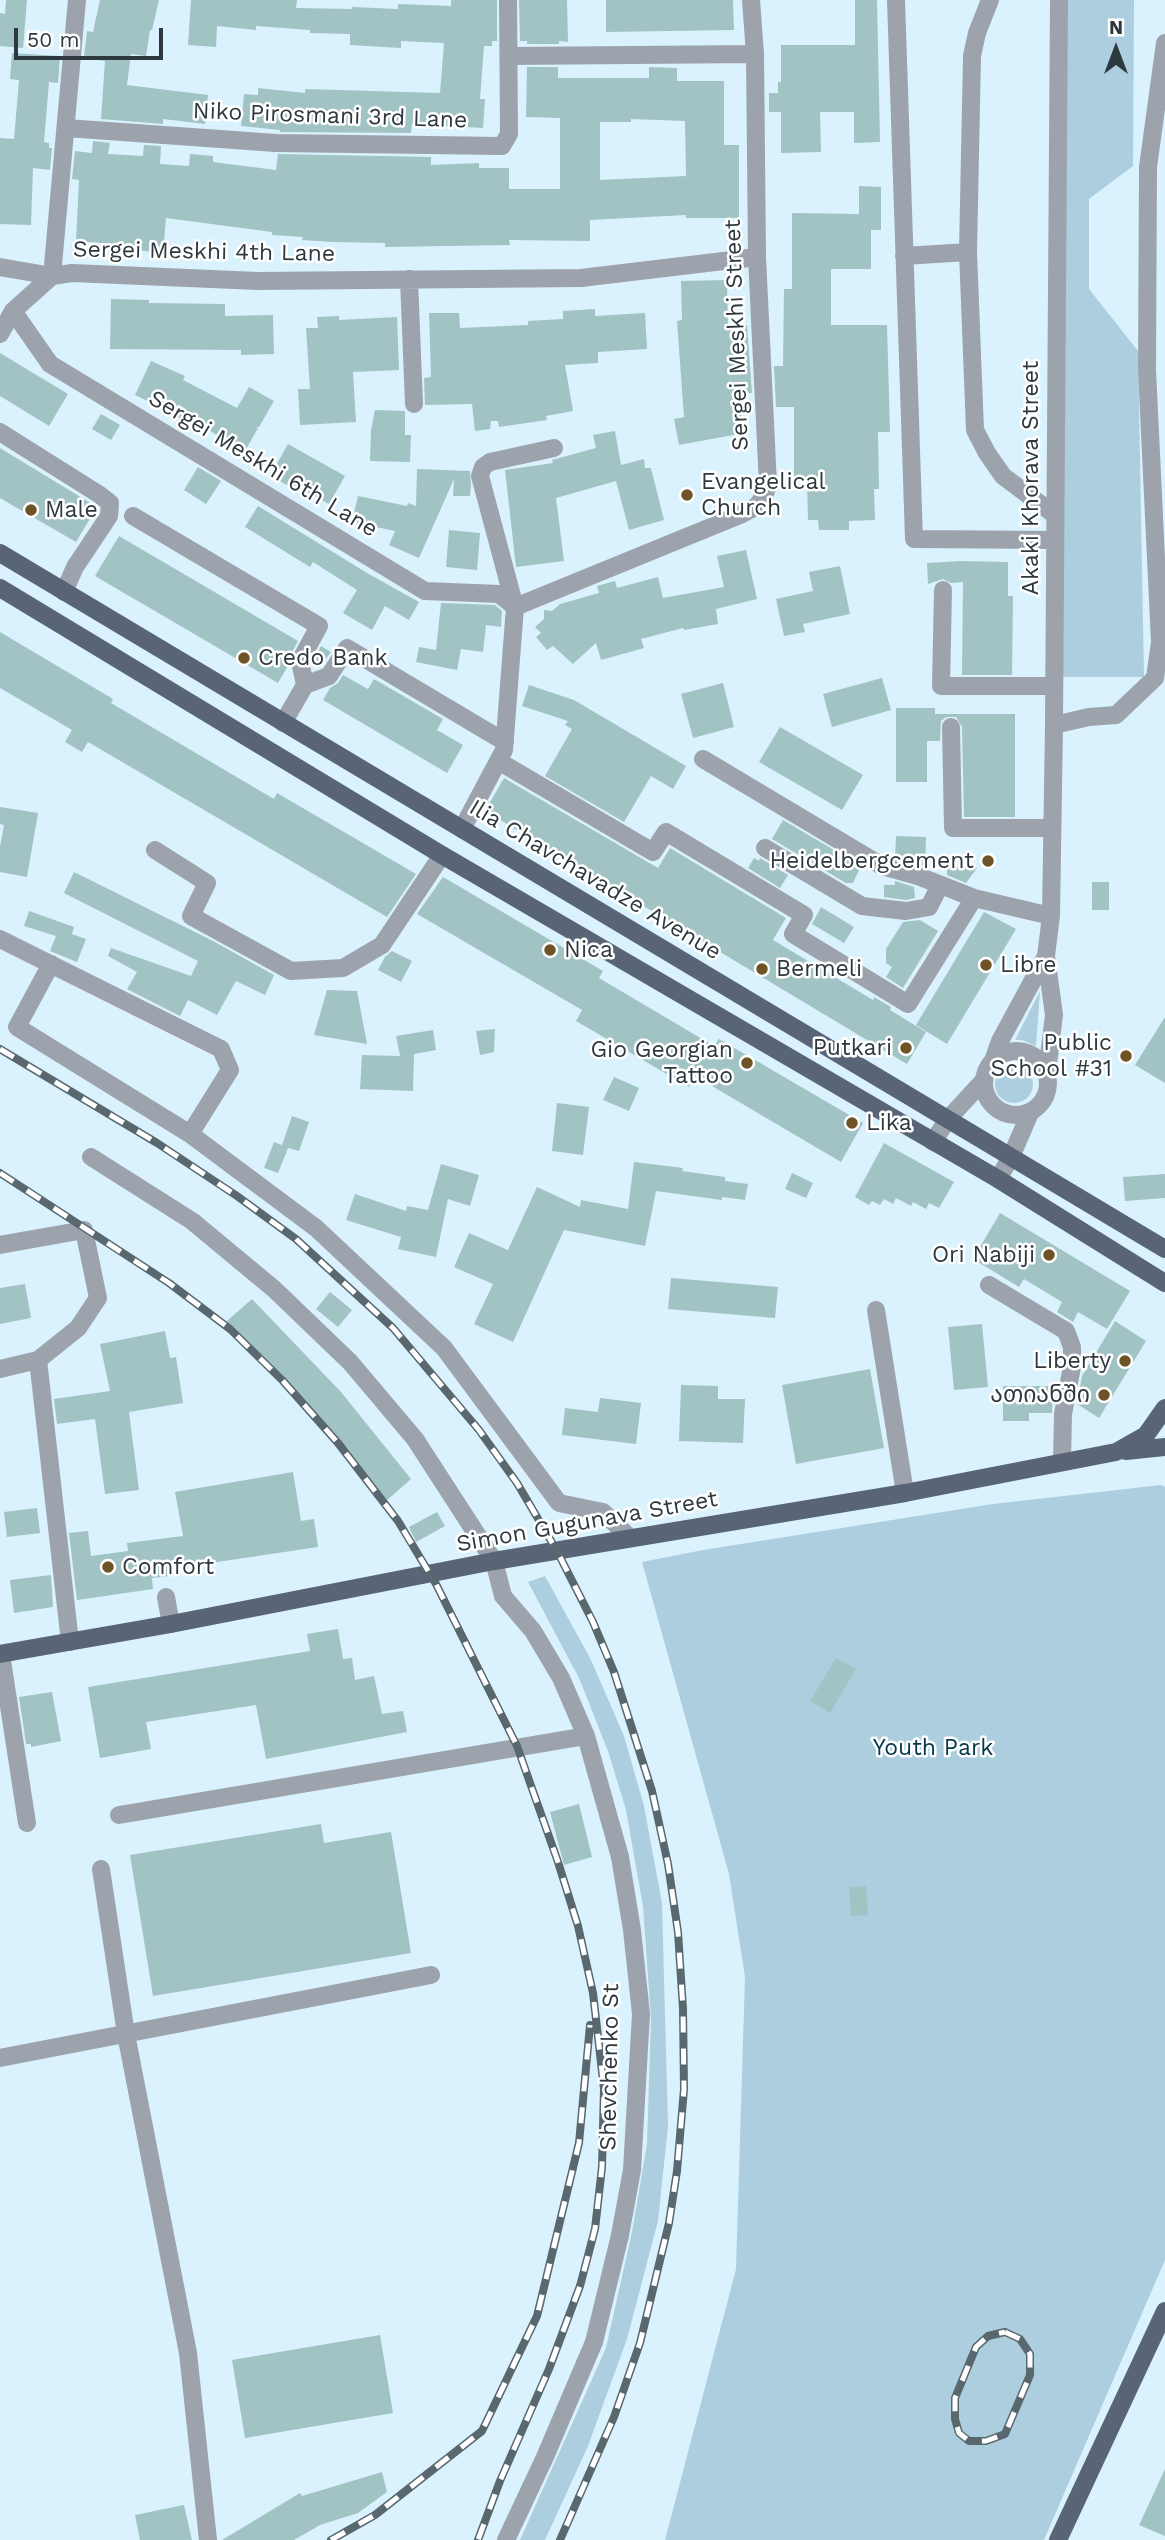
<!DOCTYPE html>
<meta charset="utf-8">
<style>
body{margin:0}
#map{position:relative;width:1165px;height:2540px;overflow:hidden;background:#daf2fd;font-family:"Work Sans",sans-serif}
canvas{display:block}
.north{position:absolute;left:1081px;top:14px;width:70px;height:70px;-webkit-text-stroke:5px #fff;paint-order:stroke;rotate:0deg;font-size:19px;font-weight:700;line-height:28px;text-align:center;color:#2e393f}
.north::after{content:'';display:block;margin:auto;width:24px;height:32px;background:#2e393f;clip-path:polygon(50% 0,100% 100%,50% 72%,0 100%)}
.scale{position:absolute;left:14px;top:28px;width:149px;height:32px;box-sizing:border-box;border:4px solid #2e393f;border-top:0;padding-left:9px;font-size:21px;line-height:24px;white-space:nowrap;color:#2e393f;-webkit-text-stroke:5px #fff;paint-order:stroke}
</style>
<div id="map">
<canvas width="1165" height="2540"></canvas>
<div class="north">N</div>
<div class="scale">50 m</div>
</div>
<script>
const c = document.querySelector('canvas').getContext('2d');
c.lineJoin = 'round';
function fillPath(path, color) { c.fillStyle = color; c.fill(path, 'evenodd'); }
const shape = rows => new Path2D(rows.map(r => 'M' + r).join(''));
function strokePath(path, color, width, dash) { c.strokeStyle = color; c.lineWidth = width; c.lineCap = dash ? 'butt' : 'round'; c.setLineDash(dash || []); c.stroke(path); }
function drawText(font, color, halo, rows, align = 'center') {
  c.font = font + ' "Work Sans","Noto Sans Georgian",sans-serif'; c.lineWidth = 5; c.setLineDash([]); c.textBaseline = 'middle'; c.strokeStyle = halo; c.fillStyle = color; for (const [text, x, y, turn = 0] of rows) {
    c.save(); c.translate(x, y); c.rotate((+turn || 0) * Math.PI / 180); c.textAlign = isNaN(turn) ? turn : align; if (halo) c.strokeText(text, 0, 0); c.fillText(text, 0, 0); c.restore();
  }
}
fillPath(shape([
 [1059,0,1134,0,1133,166,1089,199,1089,289,1138,351,1144,677,1062,677],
 [1040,991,1036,1046,1022,1040,1015,1040],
 '995 1084a19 19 0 1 1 38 0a19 19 0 1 1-38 0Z',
 [1161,1485,1165,1487,1165,2260,1044,2540,665,2540,736,2269,745,1977,729,1874,642,1562,703,1550,993,1504],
 [545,1576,591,1660,624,1736,644,1806,662,1903,668,2126,658,2221,627,2339,588,2446,545,2540,520,2540,606,2348,632,2232,647,2144,651,2019,643,1906,626,1810,609,1754,580,1680,528,1582]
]), '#accede');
fillPath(shape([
 [6,0,27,0,23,48,0,46,0,13,5,14],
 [100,0,159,0,152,30,150,30,146,56,131,54,127,85,208,95,205,124,163,119,163,124,101,119,105,61,84,58,87,31,93,32],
 [191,0,297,0,296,8,352,9,352,7,398,9,398,4,451,6,451,0,497,0,497,41,492,41,492,46,484,46,480,99,485,99,483,128,412,124,411,133,280,132,280,130,241,126,244,94,258,95,258,88,305,93,305,89,440,93,444,43,401,41,401,48,350,45,350,34,310,33,310,30,256,26,256,30,217,26,216,47,188,45],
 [519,0,567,0,568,42,559,41,559,44,527,44,527,41,520,41],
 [606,0,733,0,734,30,606,32],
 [855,0,877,0,880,142,854,143,854,112,820,112,821,152,781,153,781,112,769,112,769,93,778,93,778,82,781,82,781,45,855,45],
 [12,53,60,56,58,83,49,82,44,142,49,143,49,148,52,148,50,170,33,168,31,225,0,224,0,138,14,139,19,80,10,79],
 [527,67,558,67,558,78,649,78,649,67,677,68,677,81,724,81,724,145,739,145,739,218,686,218,686,215,590,220,590,241,509,240,510,245,385,247,385,243,333,242,302,240,303,237,272,235,272,232,166,218,163,253,136,250,137,246,76,241,79,180,72,179,75,151,92,153,93,141,110,143,108,154,143,156,144,145,161,146,160,164,189,166,190,154,213,156,213,162,276,170,278,154,431,157,431,165,479,163,479,168,509,168,509,189,560,189,560,118,526,117],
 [631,119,685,121,686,176,600,180,600,122,631,122],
 [859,186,881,187,881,230,871,230,871,269,831,269,831,325,887,325,890,432,878,432,879,489,874,489,875,520,849,521,849,530,819,530,818,520,808,520,807,479,794,479,794,407,776,407,774,366,783,366,784,289,792,289,792,213,859,214],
 [727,280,728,326,747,325,752,393,737,394,744,433,679,445,674,419,684,417,677,321,682,320,681,281],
 [111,299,149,300,149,303,225,304,225,316,273,315,274,354,241,355,241,350,110,349],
 [595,309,595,316,645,313,647,349,598,352,598,363,565,365,573,411,546,416,547,420,499,427,498,421,491,421,490,429,475,431,472,404,425,405,424,378,431,377,429,313,459,313,460,328,528,325,528,321,563,319,563,311],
 [339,316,339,320,397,317,399,370,353,372,356,422,300,425,298,389,310,389,306,328,318,328,317,317],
 [0,353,68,394,49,426,0,396],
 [151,361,185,376,183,380,237,408,249,387,274,401,259,427,255,427,258,428,245,451,201,426,200,429,173,415,174,414,135,395],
 [375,410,405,411,405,435,411,435,410,462,370,461,371,430],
 [101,414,120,425,111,440,92,429],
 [615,431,621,465,644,459,645,468,651,468,664,520,629,530,616,481,556,498,564,561,516,567,505,470,553,463,552,460,596,448,593,435],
 [288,444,345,476,329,504,296,486,295,489,270,476],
 [0,448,97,507,76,542,0,498],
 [198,467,221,481,206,504,184,490],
 [417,469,470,471,471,486,470,496,453,496,454,479,419,558,389,545,395,531,352,522,358,496,407,506,408,503,416,506],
 [258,506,367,573,419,602,409,620,385,606,372,630,343,613,357,590,313,562,310,567,245,527],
 [449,530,480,533,477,570,446,567],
 [119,536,298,641,290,656,289,664,278,683,95,576],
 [746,550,757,599,716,609,718,624,684,630,683,628,641,639,644,648,601,660,596,643,573,664,553,646,547,650,536,637,541,633,535,627,544,619,544,610,552,611,560,604,599,593,597,586,615,581,617,588,658,577,663,598,724,587,717,556],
 [961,561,1008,562,1008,596,1013,596,1012,675,962,675,963,582,951,583,943,579,928,584,927,563],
 [840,566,850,614,803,624,805,632,784,636,776,599,813,591,809,572],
 [441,603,495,605,502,611,501,627,486,625,483,652,461,649,457,670,416,662,419,647,436,650],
 [0,632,113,699,111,703,274,799,277,793,416,874,387,917,88,742,82,752,65,742,72,730,0,688],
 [321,646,331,652,319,668,312,663],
 [343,675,368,689,374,679,443,719,437,730,463,745,447,773,323,700,330,688,338,683],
 [882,678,891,710,832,727,823,694],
 [723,683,734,727,693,738,681,694],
 [529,685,574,700,686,766,673,789,651,776,624,822,545,776,572,729,565,725,568,721,522,706],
 [896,708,935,708,935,714,1015,714,1015,817,964,817,962,727,956,717,946,717,941,721,940,741,927,741,927,782,896,782],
 [780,727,863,775,842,810,759,762],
 [504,778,658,868,670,848,786,918,773,940,873,1000,874,997,891,1007,890,1010,926,1032,907,1064,485,811],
 [0,807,38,813,27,877,0,872,0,847,4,825,0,824],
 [783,820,861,866,853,883,846,883,772,839],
 [896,836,926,837,925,866,895,858],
 [754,858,759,861,760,858,788,875,780,888,748,868],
 [947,867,977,868,966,883,947,875],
 [74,872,213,941,274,975,265,995,236,981,217,1015,188,1000,180,1016,127,989,137,972,108,956,111,948,191,976,198,961,64,893],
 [443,877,603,971,599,978,714,1046,719,1039,863,1123,841,1162,695,1076,689,1087,576,1021,582,1010,417,914],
 [895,881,914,887,915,898,906,900,884,897,884,885,895,885],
 [1092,882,1109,882,1109,910,1092,910],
 [821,907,854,927,844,943,812,924],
 [29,911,74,927,72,934,86,939,77,962,50,951,56,936,24,926],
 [984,912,1016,929,947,1044,916,1025],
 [920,920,938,931,903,988,886,977,892,967,886,963,886,949,903,922],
 [392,951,412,961,401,982,378,970,385,957],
 [327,990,357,991,367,1044,314,1035],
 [1165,1017,1165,1083,1135,1065],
 [495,1029,494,1052,480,1055,476,1031],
 [433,1030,436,1050,414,1054,413,1091,360,1089,362,1055,400,1056,396,1036],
 [614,1077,639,1088,629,1111,603,1100],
 [557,1103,589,1107,583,1155,552,1151],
 [292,1116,309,1122,299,1151,288,1148,278,1173,264,1168,274,1142,282,1145],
 [884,1143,954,1182,939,1208,929,1203,926,1209,913,1202,911,1206,896,1198,893,1204,884,1199,880,1205,872,1201,869,1205,855,1197],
 [634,1162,683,1168,682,1171,725,1177,725,1181,748,1184,745,1200,722,1197,722,1200,656,1191,645,1246,564,1230,513,1342,474,1324,493,1284,454,1267,469,1233,508,1250,537,1187,580,1207,581,1200,628,1209],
 [441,1164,479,1175,470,1206,448,1199,436,1257,398,1249,401,1237,346,1220,355,1194,406,1211,407,1206,428,1210],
 [792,1173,813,1183,806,1198,785,1189],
 [1165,1174,1165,1198,1125,1201,1123,1177],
 [1000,1213,1130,1291,1107,1329,1078,1312,1073,1322,1057,1312,1062,1302,1024,1279,1019,1287,973,1259],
 [671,1278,778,1287,775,1318,668,1309],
 [25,1284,31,1318,0,1324,0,1288],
 [330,1292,352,1310,338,1327,316,1309],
 [252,1299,341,1392,411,1479,386,1501,318,1415,227,1321],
 [1115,1321,1146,1341,1099,1418,1077,1404,1082,1376],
 [982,1324,988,1387,954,1390,948,1327],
 [165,1331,170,1358,176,1357,183,1403,129,1412,139,1490,105,1494,95,1419,57,1424,54,1399,110,1391,100,1344],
 [870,1369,884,1448,796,1464,782,1385],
 [681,1385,718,1386,718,1399,745,1399,743,1443,679,1441],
 [1003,1386,1057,1386,1056,1391,1053,1390,1052,1413,1029,1413,1029,1421,1003,1421],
 [600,1398,641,1403,636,1444,562,1435,565,1408,598,1412],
 [293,1472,301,1521,314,1519,318,1547,177,1568,178,1575,152,1578,153,1589,77,1600,69,1533,88,1531,91,1556,128,1551,127,1543,183,1536,175,1492],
 [37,1508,40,1533,7,1537,4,1512],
 [437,1512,445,1526,416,1542,409,1527],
 [51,1575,53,1607,14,1613,10,1580],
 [338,1629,343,1659,352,1658,355,1680,374,1676,382,1714,403,1711,407,1732,266,1759,256,1705,146,1722,151,1749,100,1758,88,1687,310,1651,307,1634],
 [836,1658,856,1669,830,1713,810,1701],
 [52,1692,61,1741,31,1747,31,1744,26,1744,19,1697],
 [579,1804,592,1857,564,1865,550,1812],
 [321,1824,324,1843,391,1832,411,1953,153,1996,130,1855],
 [866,1886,868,1915,851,1916,849,1887],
 [380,2335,393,2413,245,2438,232,2360],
 [1165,2469,1165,2536,1139,2525],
 [382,2472,387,2492,358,2513,320,2525,294,2540,222,2540,300,2493,302,2496],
 [184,2505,192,2540,140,2540,135,2515]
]), '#a1c3c4');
strokePath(shape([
 [896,0,914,539,1054,540],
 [990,0,977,33,972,56,968,252,975,430,987,453,1003,476,1055,515],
 [509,56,755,54],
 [66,128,276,143,502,146,509,134,508,0],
 [904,256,968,252],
 [0,267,52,276,72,273,258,281,581,278,757,257],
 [409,279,414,404],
 [13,311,50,364,425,591,499,594,515,607],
 [0,334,13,311,52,276,77,0],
 [0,432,100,495,110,503,109,516,75,567,64,592],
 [133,516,319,626,300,661,305,685,283,723],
 [943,590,941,686,1054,686],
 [515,607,480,476,483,467,490,462,554,448],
 [305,685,329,676,347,648,505,742],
 [1054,725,1089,717,1116,715,1155,678,1160,642,1147,370,1148,167,1165,43],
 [951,727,953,828,1052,828],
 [703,759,882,866,918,876,974,898],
 [500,762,653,852,666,832,804,915,793,934,908,1004,974,898,1051,916],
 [462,829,504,750,515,607,740,515,757,506,765,494,768,485,757,257,755,54,751,0],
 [765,848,862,906,906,911,929,907,940,885],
 [155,850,207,883,191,916,291,971,343,968,382,945,442,855],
 [0,939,221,1049,230,1070,190,1134,316,1228,444,1348,559,1503,603,1512,630,1538],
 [51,964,17,1027,190,1134],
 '984 1083a32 32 0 1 1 64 0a32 32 0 1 1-64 0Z',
 [994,1058,1000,1041,1046,956],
 [1047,1072,1054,1015,1046,956,1051,916,1054,725,1059,0],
 [933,1142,948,1119,984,1080],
 [91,1157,192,1221,274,1289,350,1362,415,1439,494,1561,503,1596,533,1631,561,1678,586,1736,620,1857,632,1930,641,2014,632,2170,620,2235,594,2342,545,2457,506,2540],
 [998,1179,1011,1157,1030,1113],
 [0,1245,84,1230,98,1298,78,1328,38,1360,0,1369],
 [989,1285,1066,1331,1072,1347,1072,1367,1063,1414,1062,1461],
 [876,1310,905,1493],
 [38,1360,70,1642],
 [166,1597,171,1624],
 [1,1654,27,1823],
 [119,1815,586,1736],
 [101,1869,126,2034,188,2353,208,2540],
 [0,2058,431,1975]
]), '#9ca3ac', 18);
strokePath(shape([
 [0,553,1165,1249],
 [0,588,442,855,998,1179,1165,1283],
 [1126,1451,1165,1447],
 [0,1654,171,1624,494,1561,905,1493,1116,1452,1146,1435,1165,1408],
 [1058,2540,1165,2311]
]), '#596576', 18);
const rail = shape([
 [0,1049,157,1143,237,1196,296,1239,393,1328,479,1430,517,1483,557,1551,593,1622,614,1672,652,1791,668,1864,678,1932,683,2009,684,2089,677,2171,669,2223,640,2343,614,2417,560,2540],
 [0,1173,169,1283,230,1329,283,1381,338,1443,398,1521,436,1584,517,1746,558,1862,578,1926,593,1993,604,2089,602,2167,595,2229,580,2286,549,2369,500,2481,478,2540],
 [1005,2332,1020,2339,1030,2354,1030,2375,1005,2434,986,2441,969,2441,959,2433,955,2419,955,2398,976,2347,988,2336,1005,2332],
 [331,2540,375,2515,482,2431,537,2316,579,2143,590,2025]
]);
strokePath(rail, '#59676e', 8);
strokePath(rail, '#fff', 5, [16]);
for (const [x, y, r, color] of [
 [687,495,7,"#6d5325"],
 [31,510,7,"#6d5325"],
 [244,658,7,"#6d5325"],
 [988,861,7,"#6d5325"],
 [550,950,7,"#6d5325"],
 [986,965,7,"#6d5325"],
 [762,969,7,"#6d5325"],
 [906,1048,7,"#6d5325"],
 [1126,1056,7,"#6d5325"],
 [747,1063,7,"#6d5325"],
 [852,1123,7,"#6d5325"],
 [1049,1255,7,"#6d5325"],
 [1125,1361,7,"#6d5325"],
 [1104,1395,7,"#6d5325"],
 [108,1567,7,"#6d5325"]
]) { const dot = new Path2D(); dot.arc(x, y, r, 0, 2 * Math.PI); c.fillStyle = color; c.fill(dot); strokePath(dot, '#fff', 2.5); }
drawText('23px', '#2e393f', '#fff', [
 ["Niko Pirosmani 3rd Lane",330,116,2],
 ["Sergei Meskhi 4th Lane",204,252,1],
 ["Sergei Meskhi Street",737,335,-92],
 ["Sergei Meskhi 6th Lane",263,464,31],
 ["Akaki Khorava Street",1031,478,-90],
 ["Ilia Chavchavadze Avenue",595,880,31],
 ["Simon Gugunava Street",587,1522,-10],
 ["Shevchenko St",610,2067,-89]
]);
drawText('23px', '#2e393f', '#fff', [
 ["Evangelical",701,482],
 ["Church",701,508],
 ["Male",45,510],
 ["Credo Bank",258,658],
 ["Heidelbergcement",974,861,"right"],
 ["Nica",564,950],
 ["Libre",1000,965],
 ["Bermeli",776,969],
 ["Public",1112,1043,"right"],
 ["School #31",1112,1069,"right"],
 ["Putkari",892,1048,"right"],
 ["Gio Georgian",733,1050,"right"],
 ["Tattoo",733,1076,"right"],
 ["Lika",866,1123],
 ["Ori Nabiji",1035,1255,"right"],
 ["Liberty",1111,1361,"right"],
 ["ათიანში",1090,1395,"right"],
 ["Comfort",122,1567]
], 'left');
drawText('23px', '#043849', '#fff', [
 ["Youth Park",933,1748]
]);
</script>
